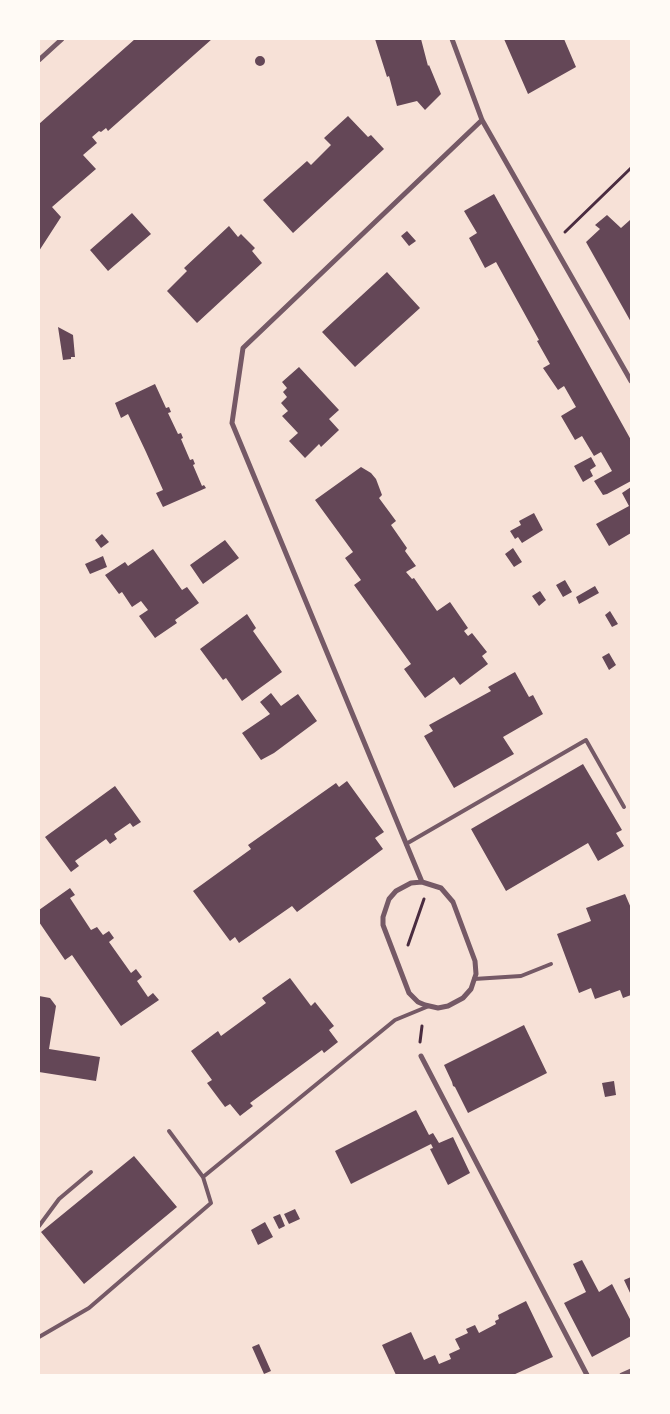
<!DOCTYPE html>
<style>
body{margin:0}
#map{position:relative;width:670px;height:1414px;overflow:hidden;background:#f7e1d7;font-family:"Space Grotesk",sans-serif}
canvas{display:block}
.frame{position:absolute;inset:0;border:40px solid #fffaf5;pointer-events:none}
</style>
<div id="map">
<canvas width="670" height="1414"></canvas>
<div class="frame"></div>
</div>
<script>
const c = document.querySelector('canvas').getContext('2d');
c.lineJoin = 'round';
function fillPath(path, color) { c.fillStyle = color; c.fill(path, 'evenodd'); }
const shape = rows => new Path2D(rows.map(r => 'M' + r).join(''));
function strokePath(path, color, width, dash) { c.strokeStyle = color; c.lineWidth = width; c.lineCap = dash ? 'butt' : 'round'; c.setLineDash(dash || []); c.stroke(path); }
fillPath(shape([
 [135,39,212,39,108,131,106,128,101,132,99,131,92,137,97,143,83,155,96,169,52,207,61,217,39,251,39,124],
 [375,39,421,39,428,66,429,65,441,94,425,110,417,101,397,106,389,76,387,77],
 [504,39,564,39,576,67,528,94],
 '255 61a5 5 0 1 1 10 0a5 5 0 1 1-10 0Z',
 [348,116,368,137,371,135,384,149,293,233,263,200,307,161,311,165,331,145,324,138],
 [494,194,631,440,631,481,607,494,603,495,594,481,612,471,601,452,594,456,582,436,575,440,561,416,576,407,564,386,558,390,543,368,550,364,537,341,539,340,496,262,485,268,469,238,477,233,464,211],
 [132,213,151,234,108,271,90,250],
 [607,215,621,228,630,220,631,221,631,322,586,242,600,229,595,225],
 [229,226,238,237,241,234,255,248,252,251,262,263,197,323,167,291,187,271,184,268],
 [407,231,416,241,409,246,401,236],
 [387,272,420,308,355,367,322,332],
 [58,327,73,335,75,357,71,357,71,359,63,360],
 [299,367,339,410,329,419,339,430,321,447,319,444,305,458,289,441,298,433,282,416,288,411,281,403,287,397,283,392,287,388,282,382],
 [155,384,166,408,169,407,171,412,168,413,178,434,181,433,183,438,181,439,190,460,193,459,195,464,193,465,202,486,204,485,206,488,163,507,156,493,163,490,146,452,128,414,121,418,115,403],
 [591,457,596,466,590,470,593,476,583,482,574,466],
 [361,467,371,473,376,479,382,495,379,498,396,521,391,525,407,548,405,551,416,566,406,572,412,579,414,578,437,611,450,602,468,628,464,631,468,636,472,633,487,652,482,656,488,664,460,685,454,677,425,698,404,669,411,664,354,585,361,580,345,558,353,552,315,500],
 [631,487,631,533,609,546,596,524,629,506,622,493],
 [534,513,543,530,522,543,518,537,515,539,510,531,521,525,519,521],
 [102,534,109,542,101,548,95,540],
 [225,540,239,558,203,584,190,565],
 [513,548,522,562,514,567,505,554],
 [153,549,182,590,187,587,199,603,175,620,177,623,155,638,139,616,148,610,141,601,132,607,122,592,119,594,105,575,125,562,128,566],
 [103,556,107,567,90,574,85,564],
 [565,580,572,592,563,597,556,585],
 [595,586,599,593,579,604,576,597],
 [540,591,546,600,539,606,532,596],
 [610,611,618,624,612,627,605,615],
 [247,614,256,628,253,631,282,672,242,701,226,678,223,680,200,649],
 [609,653,616,665,609,670,602,657],
 [515,672,529,697,533,695,543,714,503,737,514,754,454,788,424,736,433,731,429,725,491,691,488,687],
 [271,693,281,706,298,694,317,721,274,753,261,760,242,733,270,714,260,702],
 [583,764,622,830,616,833,624,846,598,861,588,843,506,891,471,829],
 [347,781,384,832,375,838,383,849,297,912,292,906,239,943,235,937,230,941,193,891,251,849,248,845,336,783,339,787],
 [115,786,141,822,133,827,130,823,114,834,117,839,110,844,106,839,75,861,79,866,71,872,45,837],
 [70,888,75,895,70,898,91,930,97,927,103,935,109,931,114,938,109,942,131,973,136,969,142,977,137,981,148,997,153,993,159,1000,121,1026,72,955,65,960,39,922,39,910],
 [625,894,631,908,631,995,623,998,620,990,595,999,591,988,579,993,557,934,591,921,586,908],
 [290,978,311,1006,315,1002,334,1026,329,1030,338,1042,324,1053,322,1050,250,1103,253,1106,240,1116,230,1104,225,1107,207,1083,212,1080,191,1051,218,1031,221,1036,266,1003,262,998],
 [39,996,50,998,56,1006,49,1049,100,1057,96,1081,39,1072],
 [524,1025,547,1073,468,1113,455,1087,453,1086,452,1082,444,1065],
 [614,1081,616,1095,605,1097,602,1083],
 [416,1110,429,1135,433,1133,439,1143,453,1137,470,1173,448,1185,430,1149,433,1148,431,1144,351,1184,335,1151],
 [134,1156,177,1207,84,1284,41,1232],
 [295,1209,300,1219,289,1224,284,1214],
 [280,1214,285,1226,279,1229,273,1217],
 [265,1222,273,1237,258,1245,251,1230],
 [582,1260,599,1292,612,1284,631,1321,631,1336,592,1357,564,1303,586,1292,573,1264],
 [631,1277,631,1295,624,1280],
 [526,1301,553,1357,513,1375,396,1375,382,1345,411,1332,424,1360,435,1355,439,1364,451,1359,449,1354,460,1349,455,1339,468,1333,466,1329,475,1325,479,1333,496,1324,495,1321,499,1319,498,1315],
 [259,1344,271,1371,264,1374,252,1347]
]), '#644757');
strokePath(shape([
 [565,232,631,168],
 [408,945,424,899],
 [420,1042,422,1026]
]), '#4a2c40', 3);
strokePath(shape([
 [406,844,586,740,624,807],
 [474,979,521,976,551,964],
 [169,1131,203,1177],
 [39,1226,59,1199,91,1172],
 [39,1337,89,1308,211,1203,203,1177,395,1020,429,1006]
]), '#755966', 4);
strokePath(shape([
 [452,39,482,120,631,381],
 [39,60,62,39],
 [422,882,232,423,243,348,482,120],
 [422,882,441,888,453,902,475,961,476,974,471,989,463,998,448,1006,438,1008,425,1005,418,1002,409,993,383,925,383,917,389,899,396,891,411,883,422,882],
 [421,1056,587,1375],
 [622,1375,631,1371]
]), '#755966', 5);
</script>
